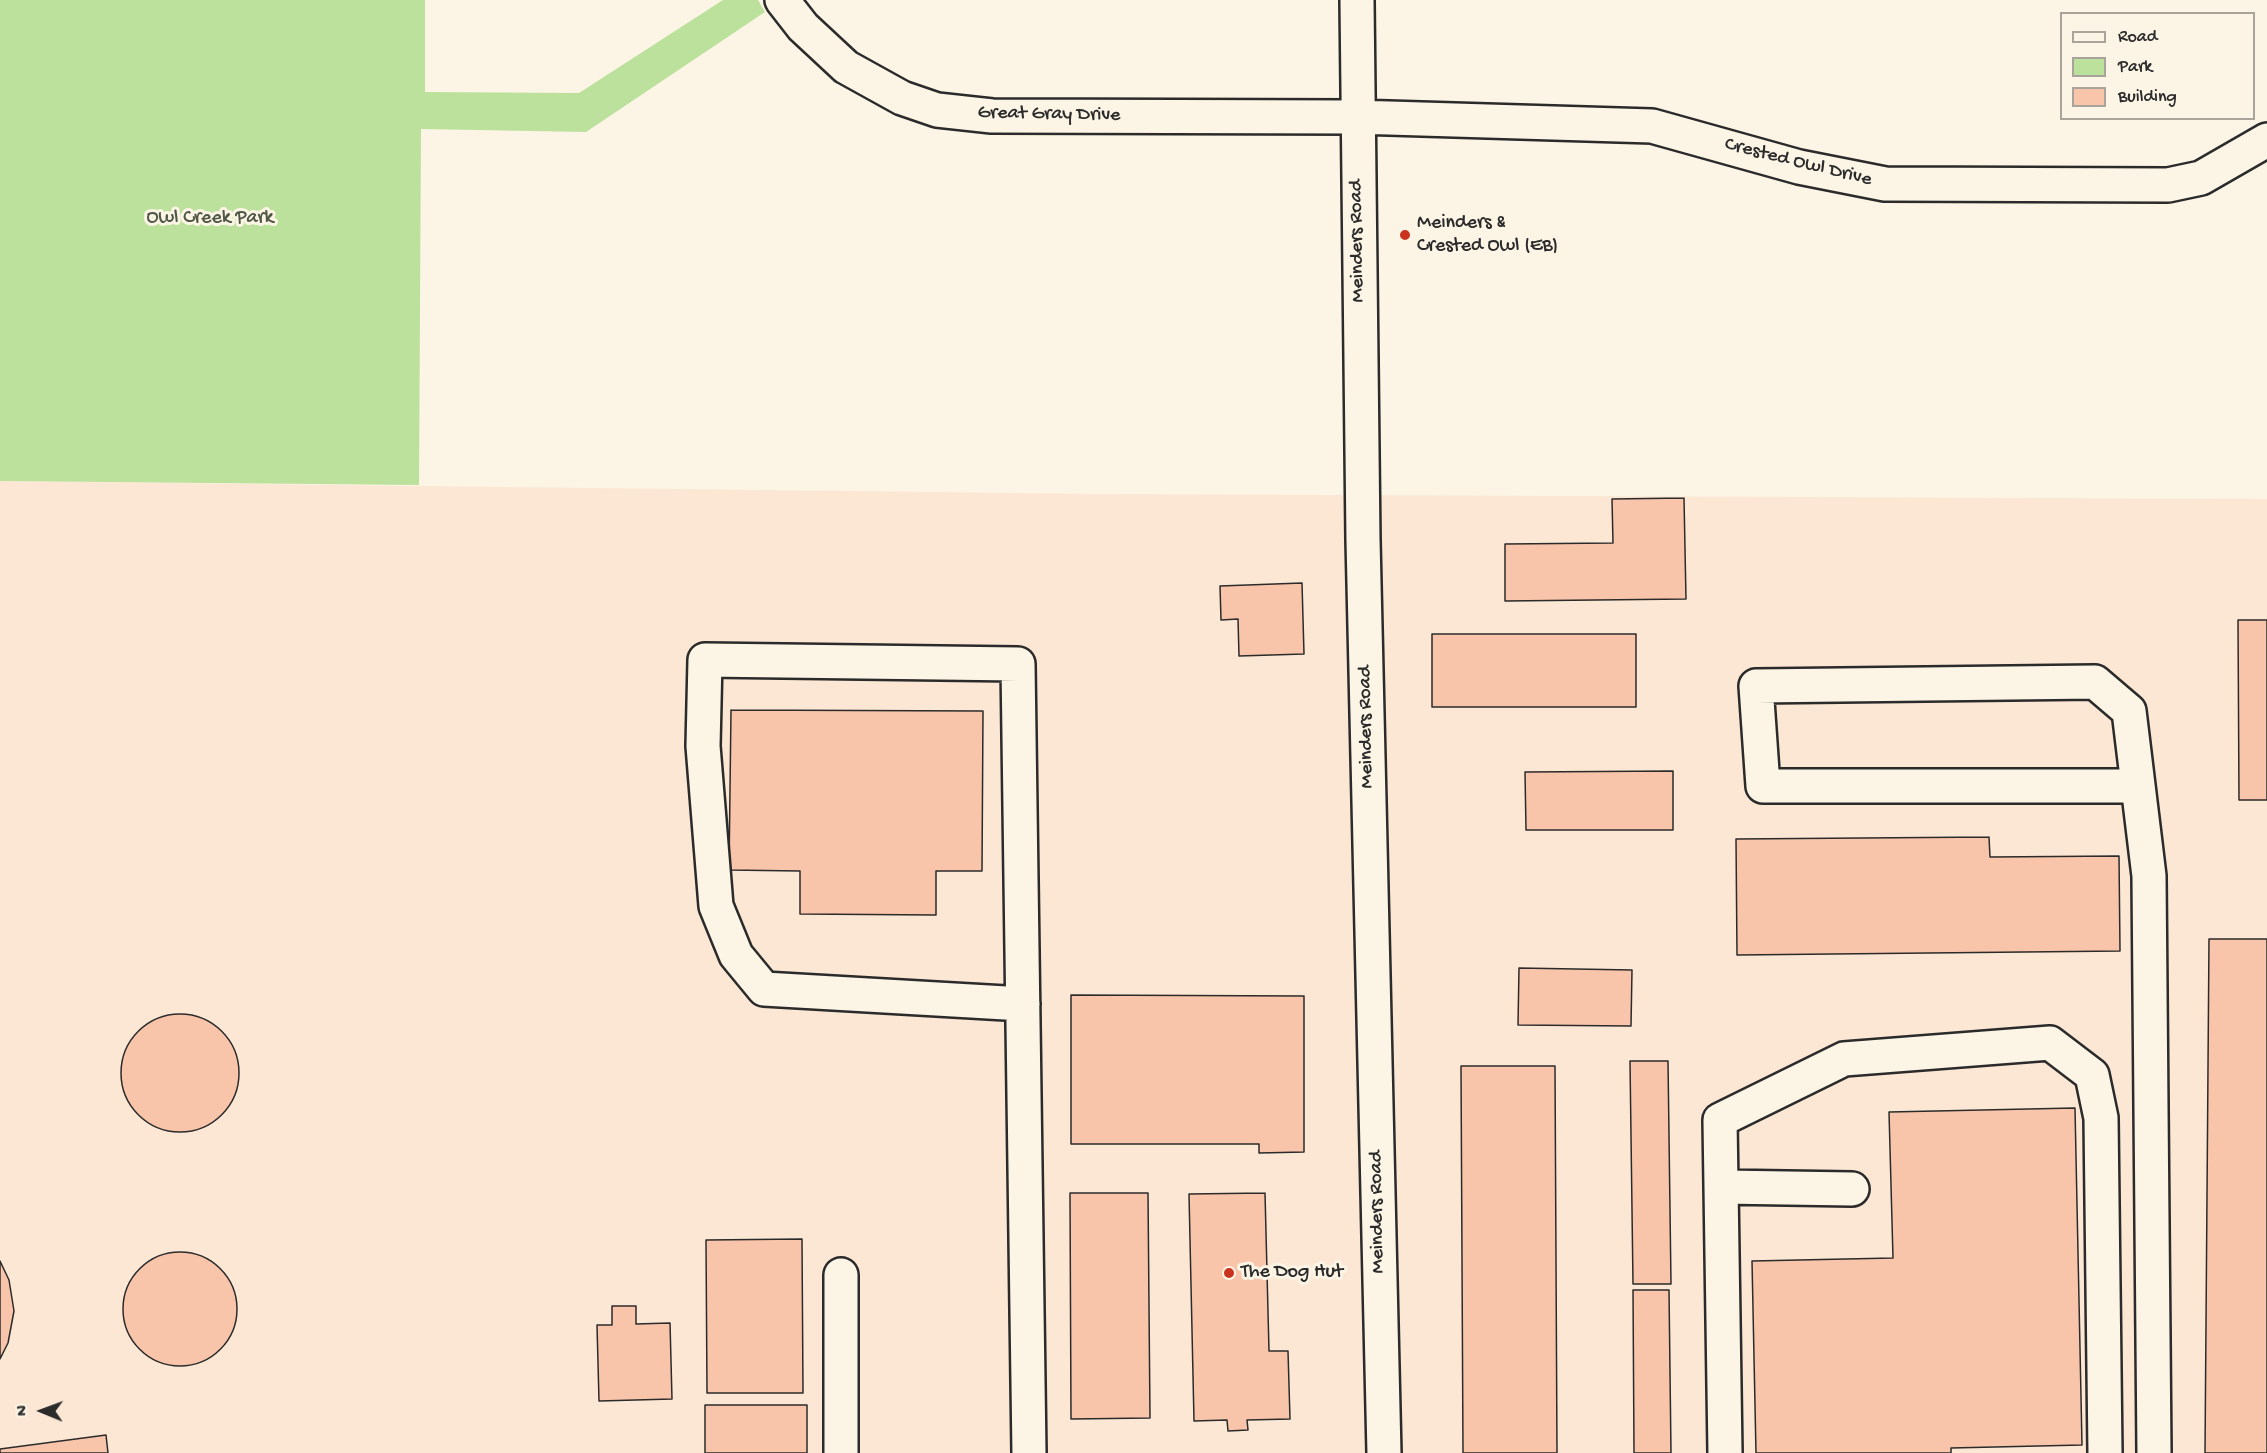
<!DOCTYPE html>
<style>
body{margin:0}
#map{position:relative;width:2267px;height:1453px;overflow:hidden;background:#fcf5e5;font-family:"Gochi Hand",sans-serif}
canvas{display:block}
.legend{position:absolute;left:2060px;top:12px;width:195px;height:108px;box-sizing:border-box;background:#fcf5e5;border:2px solid #a8a49b;margin:0;padding:8px 10px;list-style:none;font-size:18px;color:#2b2b2b}
.legend li{display:flex;align-items:center;gap:12px;height:30px}
.legend b{width:30px;border:2px solid #a8a49b}
.north{position:absolute;left:12px;top:1381px;width:60px;height:60px;-webkit-text-stroke:4px #fcf5e5;paint-order:stroke;rotate:271deg;font-size:16px;font-weight:700;line-height:24px;text-align:center;color:#2b2b2b}
.north::after{content:'';display:block;margin:auto;width:21px;height:27px;background:#2b2b2b;clip-path:polygon(50% 0,100% 100%,50% 72%,0 100%)}
</style>
<div id="map">
<canvas width="2267" height="1453"></canvas>
<ul class="legend">
<li><b style="height:8px;background:#fcf5e5"></b>Road</li>
<li><b style="height:16px;background:#bce19c"></b>Park</li>
<li><b style="height:16px;background:#f9c5aa"></b>Building</li>
</ul>
<div class="north">N</div>
</div>
<script>
const c = document.querySelector('canvas').getContext('2d');
c.lineJoin = 'round';
function fillPath(path, color) { c.fillStyle = color; c.fill(path, 'evenodd'); }
const shape = rows => new Path2D(rows.map(r => 'M' + r).join(''));
function strokePath(path, color, width, dash) { c.strokeStyle = color; c.lineWidth = width; c.lineCap = dash ? 'butt' : 'round'; c.setLineDash(dash || []); c.stroke(path); }
function drawText(font, color, halo, rows, align = 'center') {
  c.font = font + ' "Gochi Hand",sans-serif'; c.lineWidth = 6; c.setLineDash([]); c.textBaseline = 'middle'; c.strokeStyle = halo; c.fillStyle = color; for (const [text, x, y, turn = 0] of rows) {
    c.save(); c.translate(x, y); c.rotate((+turn || 0) * Math.PI / 180); c.textAlign = isNaN(turn) ? turn : align; if (halo) c.strokeText(text, 0, 0); c.fillText(text, 0, 0); c.restore();
  }
}
fillPath(shape([
 [0,481,1100,494,2267,499,2267,1453,0,1453]
]), '#fbe7d3');
fillPath(shape([
 [0,0,425,0,425,92,579,93,723,0,758,0,765,12,586,132,421,129,419,485,0,481]
]), '#bce19c');
const building = shape([
 [1684,498,1686,599,1505,601,1505,544,1613,543,1612,499,1684,498],
 [1302,583,1304,654,1239,656,1238,619,1221,620,1220,586,1302,583],
 [2238,620,2267,620,2267,800,2239,800,2238,620],
 [1432,634,1636,634,1636,707,1432,707,1432,634],
 [731,710,983,711,982,871,936,871,936,915,800,914,800,871,729,870,731,710],
 [1673,771,1673,830,1526,830,1525,772,1673,771],
 [1989,837,1990,857,2119,856,2120,951,1737,955,1736,839,1989,837],
 [2209,939,2267,939,2267,1453,2205,1453,2209,939],
 [1519,968,1632,970,1631,1026,1518,1025,1519,968],
 [1071,995,1304,996,1304,1152,1259,1153,1259,1144,1071,1144,1071,995],
 '121 1073a59 59 0 1 1 118 0a59 59 0 1 1-118 0Z',
 [1630,1061,1668,1061,1671,1284,1633,1284,1630,1061],
 [1461,1066,1555,1066,1557,1453,1463,1453,1461,1066],
 [2075,1108,2082,1445,1951,1448,1951,1453,1756,1453,1752,1261,1893,1258,1889,1112,2075,1108],
 [1070,1193,1148,1193,1150,1418,1071,1419,1070,1193],
 [1265,1193,1269,1351,1288,1351,1290,1419,1247,1420,1248,1430,1228,1431,1227,1420,1194,1421,1189,1194,1265,1193],
 [802,1239,803,1393,707,1393,706,1240,802,1239],
 '123 1309a57 57 0 1 1 114 0a57 57 0 1 1-114 0Z',
 [0,1261,9,1280,14,1311,8,1343,0,1359,0,1261],
 [1633,1290,1669,1290,1671,1453,1634,1453,1633,1290],
 [612,1306,636,1306,636,1324,670,1323,672,1399,599,1401,597,1325,612,1325,612,1306],
 [705,1405,807,1405,807,1453,705,1453,705,1405],
 [106,1435,108,1453,0,1453,0,1449,106,1435]
]);
fillPath(building, '#f9c5aa');
strokePath(building, '#2b2b2b', 1.5);
const minor = shape([
 [782,0,803,27,846,67,902,98,937,110,992,116,1356,117,1652,126,1799,167,1885,184,2168,185,2201,178,2267,140],
 [1357,0,1363,540,1384,1453],
 [2137,786,1763,786,1756,686,2095,682,2129,711,2149,876,2154,1453],
 [1023,1004,764,989,736,955,716,906,703,746,705,660,1018,664,1029,1453],
 [1722,1187,1852,1189],
 [841,1275,841,1453],
 [1725,1453,1720,1120,1844,1059,2050,1043,2092,1075,2101,1118,2105,1453]
]);
strokePath(minor, '#2b2b2b', 38);
strokePath(minor, '#fcf5e5', 33);
for (const [x, y, r, color] of [
 [1405,235,6,"#c8321e"],
 [1229,1273,6,"#c8321e"]
]) { const dot = new Path2D(); dot.arc(x, y, r, 0, 2 * Math.PI); c.fillStyle = color; c.fill(dot); strokePath(dot, '#fcf5e5', 2); }
drawText('20px', '#2b2b2b', '#fcf5e5', [
 ["Great Gray Drive",1049,115,1],
 ["Crested Owl Drive",1798,163,14],
 ["Meinders Road",1358,241,-91],
 ["Meinders Road",1367,727,-91],
 ["Meinders Road",1378,1212,-91]
]);
drawText('20px', '#4f5847', '#fcf5e5', [
 ["Owl Creek Park",210,219]
]);
drawText('20px', '#2b2b2b', '#fcf5e5', [
 ["Meinders &",1417,224],
 ["Crested Owl (EB)",1417,247],
 ["The Dog Hut",1241,1273]
], 'left');
</script>
